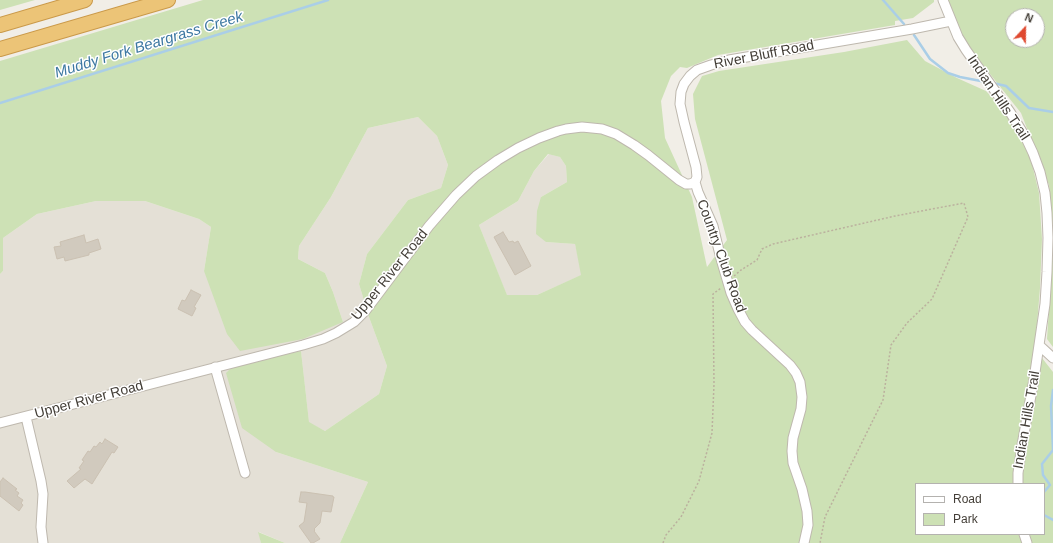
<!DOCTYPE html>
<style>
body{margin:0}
#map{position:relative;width:1053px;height:543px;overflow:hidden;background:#f1eee7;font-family:Helvetica,sans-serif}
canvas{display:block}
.legend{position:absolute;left:915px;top:483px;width:130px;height:52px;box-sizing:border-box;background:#fff;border:1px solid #b4b2af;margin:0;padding:5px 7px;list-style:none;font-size:12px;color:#433e37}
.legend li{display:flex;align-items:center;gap:8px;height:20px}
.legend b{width:20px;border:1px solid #b4b2af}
.north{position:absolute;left:1005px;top:8px;width:40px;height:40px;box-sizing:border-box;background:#fff;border:1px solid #b4b2af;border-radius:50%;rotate:22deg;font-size:11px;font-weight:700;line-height:16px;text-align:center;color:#433e37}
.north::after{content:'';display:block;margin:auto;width:14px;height:18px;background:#df4930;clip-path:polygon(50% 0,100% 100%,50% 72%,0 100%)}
</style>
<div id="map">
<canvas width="1053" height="543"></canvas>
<ul class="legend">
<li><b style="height:5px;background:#fff"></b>Road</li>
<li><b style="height:11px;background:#cde1b5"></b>Park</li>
</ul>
<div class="north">N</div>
</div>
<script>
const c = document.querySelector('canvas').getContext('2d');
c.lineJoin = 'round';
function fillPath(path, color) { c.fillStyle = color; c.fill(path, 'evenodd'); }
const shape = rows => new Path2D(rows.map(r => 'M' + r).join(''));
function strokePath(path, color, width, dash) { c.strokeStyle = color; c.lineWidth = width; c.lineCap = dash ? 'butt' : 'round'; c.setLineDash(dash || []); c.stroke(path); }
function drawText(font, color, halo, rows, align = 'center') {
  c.font = font + ' Helvetica,sans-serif'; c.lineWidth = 3; c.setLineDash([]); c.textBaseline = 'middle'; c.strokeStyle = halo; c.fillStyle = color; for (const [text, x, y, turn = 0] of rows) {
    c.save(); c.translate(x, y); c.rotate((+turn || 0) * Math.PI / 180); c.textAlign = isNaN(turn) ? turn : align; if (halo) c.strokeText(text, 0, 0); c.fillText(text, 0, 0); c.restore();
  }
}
fillPath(shape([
 [418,117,437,136,448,165,441,188,408,200,367,254,359,284,369,317,387,366,379,394,325,431,309,423,301,351,276,452,368,482,340,543,285,543,259,532,261,543,0,543,0,274,3,271,3,238,37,214,96,201,145,201,199,219,211,227,204,271,343,322,333,292,325,273,298,259,299,246,331,197,368,128],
 [549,154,560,157,566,166,567,182,541,197,546,242,575,244,582,275,537,295,507,296,479,225,518,201,534,171]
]), '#e4e0d6');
fillPath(shape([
 [0,0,35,0,0,10],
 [203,0,934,0,934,2,913,18,895,21,895,25,718,55,687,68,680,67,671,76,661,101,665,138,692,197,707,267,727,240,695,119,693,94,702,76,719,71,844,52,907,40,925,61,957,78,986,91,1004,110,1030,156,1039,193,1042,239,1040,288,1035,349,1053,372,1053,543,340,543,368,482,276,452,242,428,226,373,233,366,301,351,309,422,325,431,379,394,387,366,369,317,359,284,367,254,408,200,441,188,448,165,437,136,418,117,368,128,331,197,299,246,298,259,325,273,333,292,343,322,303,339,240,351,227,334,204,271,211,227,199,219,145,201,96,201,37,214,3,238,3,271,0,274,0,61],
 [548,154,560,157,566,166,567,182,541,197,537,211,536,234,546,242,575,244,581,275,537,295,507,295,479,225,518,201,534,171],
 [916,484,1044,484,1044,534,916,534],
 [947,0,1053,0,1053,230,1049,185,1021,113,967,45],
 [1013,16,1037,16,1037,40,1013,40],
 [1053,247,1053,347,1047,339],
 [258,532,285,543,261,543]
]), '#cde1b5');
strokePath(shape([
 [883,0,904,24],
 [914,35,930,59,948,73,960,77,986,82],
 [993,83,1006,86,1029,108,1053,112],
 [0,103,328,0],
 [1044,492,1050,485,1043,475,1042,464,1053,450,1051,406,1053,390],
 [1044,515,1053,520]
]), '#aacee7', 2.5);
const building = shape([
 [503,232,509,242,513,241,514,243,518,241,531,266,515,275,494,237,503,232],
 [84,235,86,243,98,239,101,249,89,253,89,255,65,261,64,257,57,259,54,247,61,246,60,242,84,235],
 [191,290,201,295,194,307,196,308,192,316,178,309,182,300,185,301,191,290],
 [105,439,118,447,114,453,112,452,92,484,85,479,74,488,67,481,81,469,79,468,84,461,82,460,88,451,90,452,94,446,96,447,100,442,102,444,105,439],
 [3,478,17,489,15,490,19,493,17,496,23,500,21,503,23,505,19,511,0,496,0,482,3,478],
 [301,492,305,492,333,496,333,497,334,497,331,512,322,511,320,523,314,529,315,530,314,531,320,539,313,543,311,543,299,526,304,522,307,503,299,502,301,492]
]);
fillPath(building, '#d1cabe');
strokePath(building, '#cbc1b2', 1);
const minor = shape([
 [943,0,958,37,966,50,1010,112,1026,138,1033,153,1040,172,1045,193,1047,213,1048,238,1047,272,1045,304,1034,379,1022,445,1018,473,1018,484],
 [695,182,698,192,713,226,721,259,731,293,738,309,745,322,752,330,790,365,796,373,800,382,802,397,801,409,793,438,792,451,793,463,802,489,807,511,808,525,804,543],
 [695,182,697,177,696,167,684,122,680,104,681,92,684,84,690,76,697,70,711,65,729,60,912,29,951,21],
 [1040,346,1053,358],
 [215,367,245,473],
 [26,417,41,481,43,494,41,527,43,543],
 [0,423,303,345,323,339,336,333,354,322,366,310,429,226,456,195,476,176,498,160,518,148,539,138,558,131,566,129,582,127,602,129,616,134,634,145,648,155,679,180,686,184,690,184,695,182],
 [1024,534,1027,543]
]);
const highway = shape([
 [0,25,85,0],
 [0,49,168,0]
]);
strokePath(minor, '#beb8ae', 11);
strokePath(highway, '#ca9949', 16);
strokePath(shape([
 [734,276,741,270,757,260,762,249,773,244,895,216,964,203,968,217,932,299,907,323,891,345,883,400,825,517,820,543],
 [663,543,666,535,681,517,699,481,712,433,714,384,713,294,721,288]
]), '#bbb19e', 1.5, [2, 2]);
strokePath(minor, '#fff', 9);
strokePath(highway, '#ecc477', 14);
drawText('14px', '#433e37', '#fff', [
 ["River Bluff Road",764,55,-11],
 ["Indian Hills Trail",998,98,56],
 ["Country Club Road",721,256,70],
 ["Upper River Road",390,275,-51],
 ["Upper River Road",89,400,-15],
 ["Indian Hills Trail",1027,420,-80]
]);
drawText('italic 15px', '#3d78a2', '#fff', [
 ["Muddy Fork Beargrass Creek",149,45,-17]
]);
</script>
